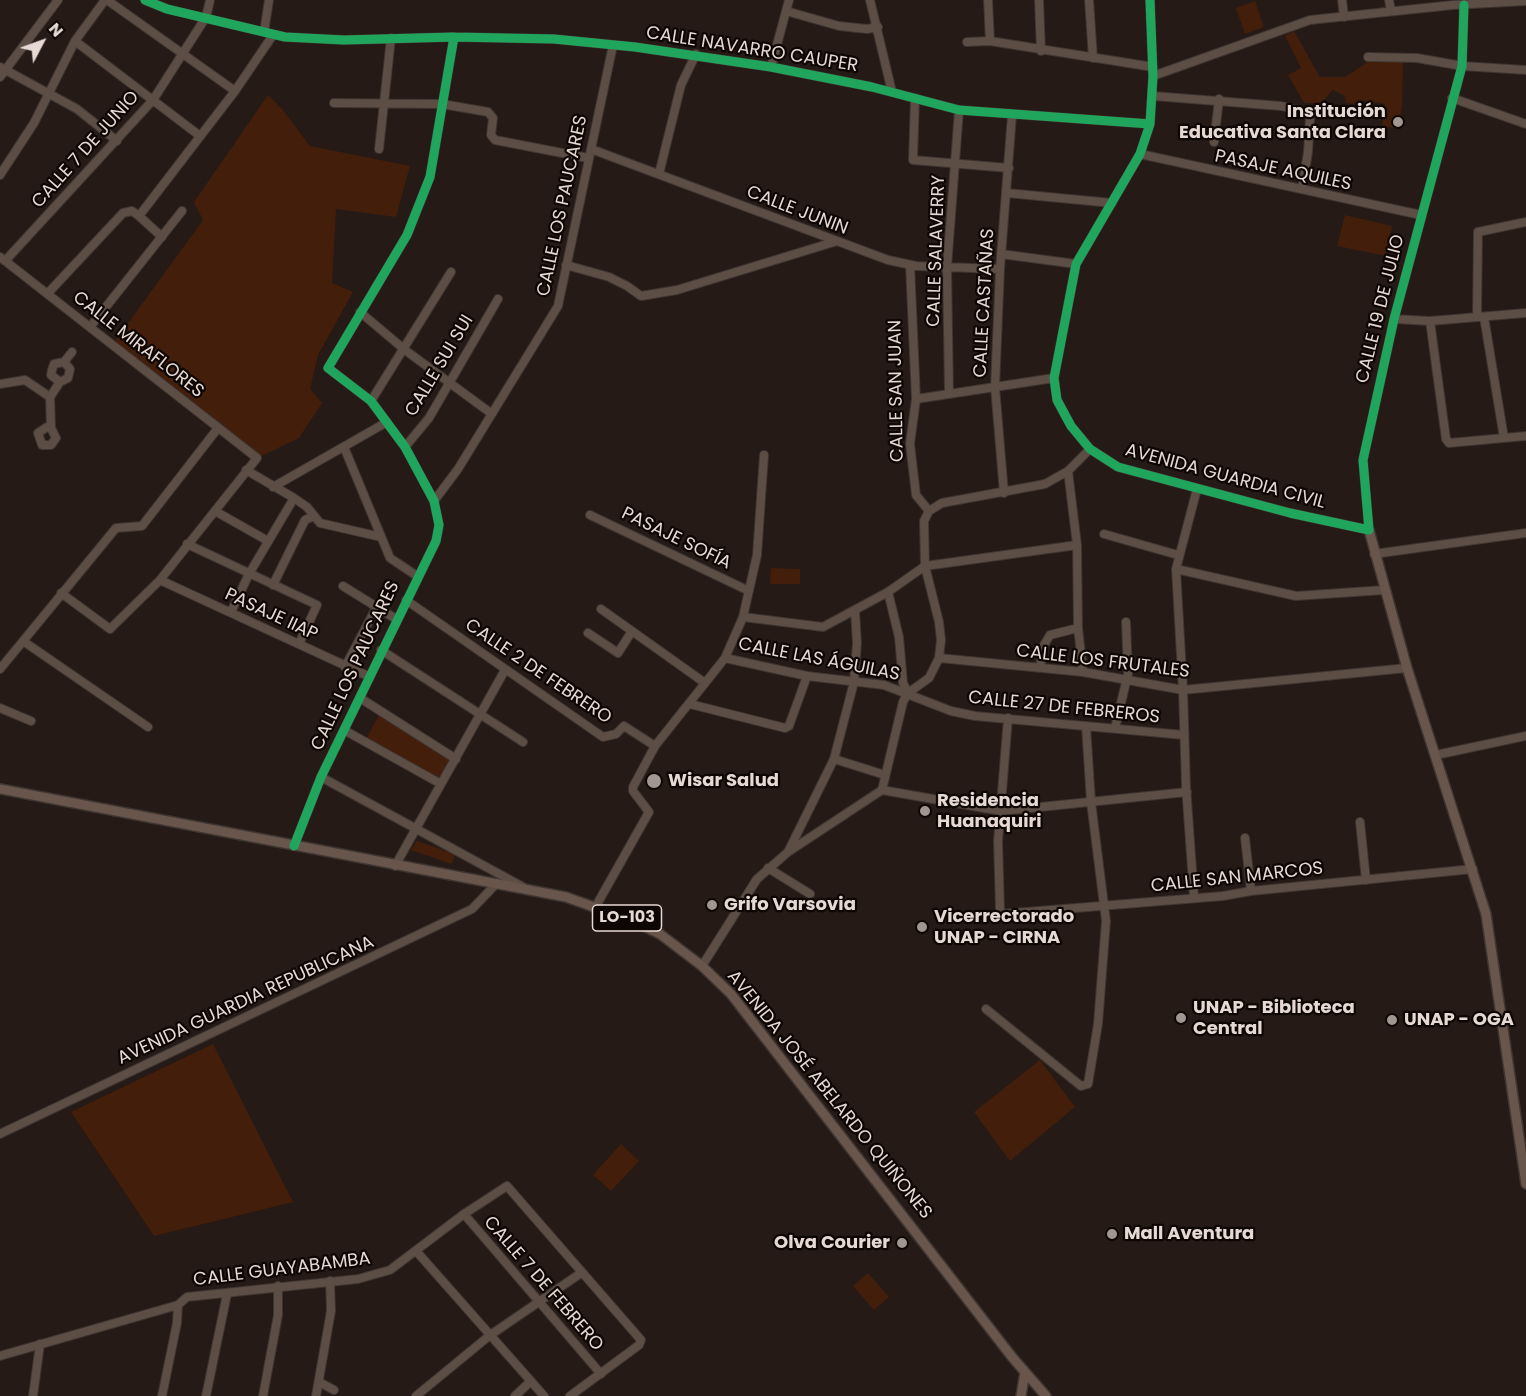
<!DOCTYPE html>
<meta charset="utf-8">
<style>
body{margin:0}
#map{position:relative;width:1526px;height:1396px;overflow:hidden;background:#251a15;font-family:Poppins,sans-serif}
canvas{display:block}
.north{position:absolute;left:12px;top:12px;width:60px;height:60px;-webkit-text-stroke:4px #0d0603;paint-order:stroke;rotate:49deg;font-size:16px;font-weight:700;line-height:24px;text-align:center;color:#e6d8d2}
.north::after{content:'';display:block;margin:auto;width:21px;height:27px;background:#e6d8d2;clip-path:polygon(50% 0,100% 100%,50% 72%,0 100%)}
</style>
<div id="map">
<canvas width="1526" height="1396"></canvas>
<div class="north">N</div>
</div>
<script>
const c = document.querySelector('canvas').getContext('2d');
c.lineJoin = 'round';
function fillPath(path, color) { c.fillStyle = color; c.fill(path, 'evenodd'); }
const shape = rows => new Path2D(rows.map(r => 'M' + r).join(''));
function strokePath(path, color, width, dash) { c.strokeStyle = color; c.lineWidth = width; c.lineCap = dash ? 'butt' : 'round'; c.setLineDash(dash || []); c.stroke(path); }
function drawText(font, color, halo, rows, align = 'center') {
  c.font = font + ' Poppins,sans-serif'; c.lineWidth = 4.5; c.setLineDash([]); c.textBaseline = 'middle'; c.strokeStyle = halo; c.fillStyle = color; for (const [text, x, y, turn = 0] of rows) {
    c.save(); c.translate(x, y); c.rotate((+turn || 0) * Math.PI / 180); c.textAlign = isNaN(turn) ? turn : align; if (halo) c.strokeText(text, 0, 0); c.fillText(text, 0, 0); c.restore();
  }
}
fillPath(shape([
 [1255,1,1264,27,1245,34,1236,8],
 [1294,31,1320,77,1345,77,1374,58,1403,62,1402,107,1398,129,1382,126,1385,104,1361,100,1353,104,1346,103,1345,96,1333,90,1321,103,1304,103,1288,75,1301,68,1285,36],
 [268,95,282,109,310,146,410,166,396,217,336,209,332,283,353,292,318,355,310,389,322,403,299,438,257,458,110,348,203,220,194,202],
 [1345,215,1392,226,1386,256,1337,246],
 [771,568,800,569,800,584,770,584],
 [380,713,453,759,439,783,366,739],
 [417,841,455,854,452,864,411,850],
 [213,1044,293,1202,154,1236,71,1112],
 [1040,1060,1075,1107,1010,1161,974,1112],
 [621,1144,639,1161,611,1191,593,1175],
 [868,1273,889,1297,874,1310,853,1286]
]), '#431e0b');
const minor = shape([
 [107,0,235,91],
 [145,0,167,9,285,37,344,40,454,37,554,39,635,47,771,67,872,87,959,110,1150,124],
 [870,0,892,92],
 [988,0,990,41],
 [1039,0,1041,51],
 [1089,0,1093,58],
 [1150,0,1153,76,1150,124,1140,154,1076,264,1054,378,1057,400,1071,426,1090,449,1118,467,1290,513,1369,530,1363,460,1394,319,1462,66,1464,5],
 [1342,0,1344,17],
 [1389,0,1391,11],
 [786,11,839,26,867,29,878,27],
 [264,32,269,0],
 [75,41,200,136],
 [967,42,990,41,1153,67],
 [1368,57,1417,58,1462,66,1526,70],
 [0,67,77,109,117,141],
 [771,67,789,0],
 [1153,76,1310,20,1453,5,1526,1],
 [0,77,58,0],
 [1153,96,1281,106,1307,112,1310,118,1308,152,1302,189],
 [915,98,913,160,1009,168],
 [1452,98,1526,124],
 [334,103,442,104,488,112,493,118,491,135,495,140,588,158],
 [1214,142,1219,99],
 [379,149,391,38],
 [591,149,888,260,916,266,1000,269],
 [1140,154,1421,215],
 [659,174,681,85,696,54],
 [0,175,34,123,75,41,105,0],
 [1007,193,1112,203],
 [139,216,162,237],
 [1001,254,1076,264],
 [0,257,257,458,160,580,110,629,61,593],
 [5,261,153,100,206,17,210,0],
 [566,265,609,277,627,286,641,296,677,290,834,242],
 [910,265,916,399,910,444,916,495,929,511],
 [48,293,123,213,132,211,139,216,235,91,273,35],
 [360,312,405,350,492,414],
 [1477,317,1478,232,1526,222],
 [1484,317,1504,438],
 [1394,319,1430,321,1526,313],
 [1430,321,1446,439,1449,443,1526,436],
 [90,327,182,211],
 [64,362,72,352],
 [0,384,25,380,50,397,51,428,56,438,51,445,42,445,38,433,47,427,51,428],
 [949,394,947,267,959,110],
 [50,397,60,382,68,378,70,369,64,362,54,364,52,370,51,375,60,382],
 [916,399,1054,378],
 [371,401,451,272],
 [344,447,390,558,417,576],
 [405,447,429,418,498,299],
 [246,470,294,498,307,507,320,523,381,537],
 [1068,471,1077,545,1078,628,1083,672],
 [273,487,387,422],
 [1004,493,995,387,1000,269,1012,115],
 [434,501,458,469,558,306,613,45],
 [215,511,268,541],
 [590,515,749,591],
 [1104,534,1178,555],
 [187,544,317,605,299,644],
 [1374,554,1526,533],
 [1176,569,1296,596,1384,590],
 [160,580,370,677],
 [273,585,305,520,314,516],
 [343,586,396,619],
 [888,592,899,637,903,683,908,693],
 [406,600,603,737,616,734,624,726,655,746],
 [601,609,705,683],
 [231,612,249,574,294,498],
 [743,617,823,627,888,592,925,566,1077,545],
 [588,633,618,653,632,631],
 [23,641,148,727],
 [381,650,523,742],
 [725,658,807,676,884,685,951,711,975,716,1184,735],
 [939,658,1083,672,1183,690,1407,668],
 [345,667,376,608],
 [1040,667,1044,645,1050,635,1078,628],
 [0,669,116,528,142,526,218,428],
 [360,698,456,759],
 [690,704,785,728,789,726,807,676],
 [0,708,31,721],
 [1008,718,998,841,1000,909,1002,914,1223,896,1251,891,1473,869],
 [1115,728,1128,674,1126,622],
 [344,730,441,784],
 [1436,755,1526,736],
 [834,759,885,775],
 [321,777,523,887],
 [882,790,1001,811,1187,792],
 [1360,822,1366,880],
 [1245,838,1251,891],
 [294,846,321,777,436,541,439,525,434,501,405,447,371,401,328,368,407,235,430,177,454,37],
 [788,852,834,759,854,682,857,643,855,611],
 [395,866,505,670],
 [768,868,810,894],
 [1194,897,1186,786,1183,690,1176,569,1197,489],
 [596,906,649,812,633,791,633,787,655,746,725,658,743,617,757,555,764,455],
 [702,966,757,879,788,852,882,790,903,702,908,693,929,678,939,658,941,640,939,622,925,566,924,521,929,511,942,503,1045,484,1068,471,1090,449],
 [986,1009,1081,1086,1088,1084,1098,1024,1106,921,1091,802,1086,726],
 [0,1134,472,909,497,883],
 [464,1214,601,1374],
 [417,1252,544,1396],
 [178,1305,187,1297,358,1279,390,1270,464,1214,507,1186,641,1340,639,1345,570,1396],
 [0,1356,178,1305],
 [319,1382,334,1390],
 [33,1396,40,1344],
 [162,1396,177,1323,178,1305],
 [206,1396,227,1294],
 [263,1396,278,1315,278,1286],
 [316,1396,331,1311,330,1281],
 [416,1396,489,1336,581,1273],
 [515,1396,531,1381]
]);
const major = shape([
 [1369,530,1407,668,1486,914,1526,1184],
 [0,789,566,897,633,921,660,934,702,966,731,994,1012,1357,1046,1396],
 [1021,1396,1025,1372]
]);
strokePath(minor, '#3e3531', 10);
strokePath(major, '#3e3531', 12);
strokePath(minor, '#5c4d45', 8);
strokePath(major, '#68554b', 9);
strokePath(shape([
 [145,0,167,9,285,37,344,40,454,37,554,39,635,47,771,67,872,87,959,110,1150,124],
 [1150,0,1153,76,1150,124,1140,154,1076,264,1054,378,1057,400,1071,426,1090,449,1118,467,1290,513,1369,530,1363,460,1394,319,1462,66,1464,5],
 [294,846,321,777,436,541,439,525,434,501,405,447,371,401,328,368,407,235,430,177,454,37]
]), '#20a55d', 9);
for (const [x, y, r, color] of [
 [1398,122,6,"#a29690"],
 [654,781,8,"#a29690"],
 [925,811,6,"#a29690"],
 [712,905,6,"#a29690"],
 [922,927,6,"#a29690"],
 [1181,1018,6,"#a29690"],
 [1392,1020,6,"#a29690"],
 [1112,1234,6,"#a29690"],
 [902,1243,6,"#a29690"]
]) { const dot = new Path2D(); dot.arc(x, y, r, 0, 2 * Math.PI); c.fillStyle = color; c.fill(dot); strokePath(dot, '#0d0603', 2); }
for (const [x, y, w] of [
 [627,918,69]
]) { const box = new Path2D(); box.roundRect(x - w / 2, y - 13, w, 26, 4.5); c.fillStyle = '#0d0603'; c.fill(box); strokePath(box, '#e6d8d2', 1.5); }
drawText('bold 16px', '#e6d8d2', null, [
 ["LO-103",627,918]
]);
drawText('18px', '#e6d8d2', '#0d0603', [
 ["CALLE NAVARRO CAUPER",752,50,9],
 ["CALLE 7 DE JUNIO",86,150,-48],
 ["PASAJE AQUILES",1283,171,12],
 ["CALLE LOS PAUCARES",563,206,-78],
 ["CALLE JUNIN",797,211,21],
 ["CALLE SALAVERRY",937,251,-88],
 ["CALLE CASTAÑAS",985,303,-87],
 ["CALLE 19 DE JULIO",1381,309,-76],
 ["CALLE MIRAFLORES",138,345,38],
 ["CALLE SUI SUI",440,366,-59],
 ["CALLE SAN JUAN",897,391,-91],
 ["AVENIDA GUARDIA CIVIL",1225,477,15],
 ["PASAJE SOFÍA",676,539,26],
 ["PASAJE IIAP",271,615,25],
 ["CALLE LAS ÁGUILAS",819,660,11],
 ["CALLE LOS FRUTALES",1103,662,7],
 ["CALLE LOS PAUCARES",356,666,-65],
 ["CALLE 2 DE FEBRERO",538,672,34],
 ["CALLE 27 DE FEBREROS",1064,708,6],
 ["CALLE SAN MARCOS",1237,878,-6],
 ["AVENIDA GUARDIA REPUBLICANA",246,1001,-25],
 ["AVENIDA JOSÉ ABELARDO QUIÑONES",829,1095,51],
 ["CALLE GUAYABAMBA",282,1270,-7],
 ["CALLE 7 DE FEBRERO",543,1284,49]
]);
drawText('bold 18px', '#e6d8d2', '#0d0603', [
 ["Institución",1386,112,"right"],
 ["Educativa Santa Clara",1386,133,"right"],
 ["Wisar Salud",668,781],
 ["Residencia",937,801],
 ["Huanaquiri",937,822],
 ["Grifo Varsovia",724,905],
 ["Vicerrectorado",934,917],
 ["UNAP - CIRNA",934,938],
 ["UNAP - Biblioteca",1193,1008],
 ["Central",1193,1029],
 ["UNAP - OGA",1404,1020],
 ["Mall Aventura",1124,1234],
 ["Olva Courier",890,1243,"right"]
], 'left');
</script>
